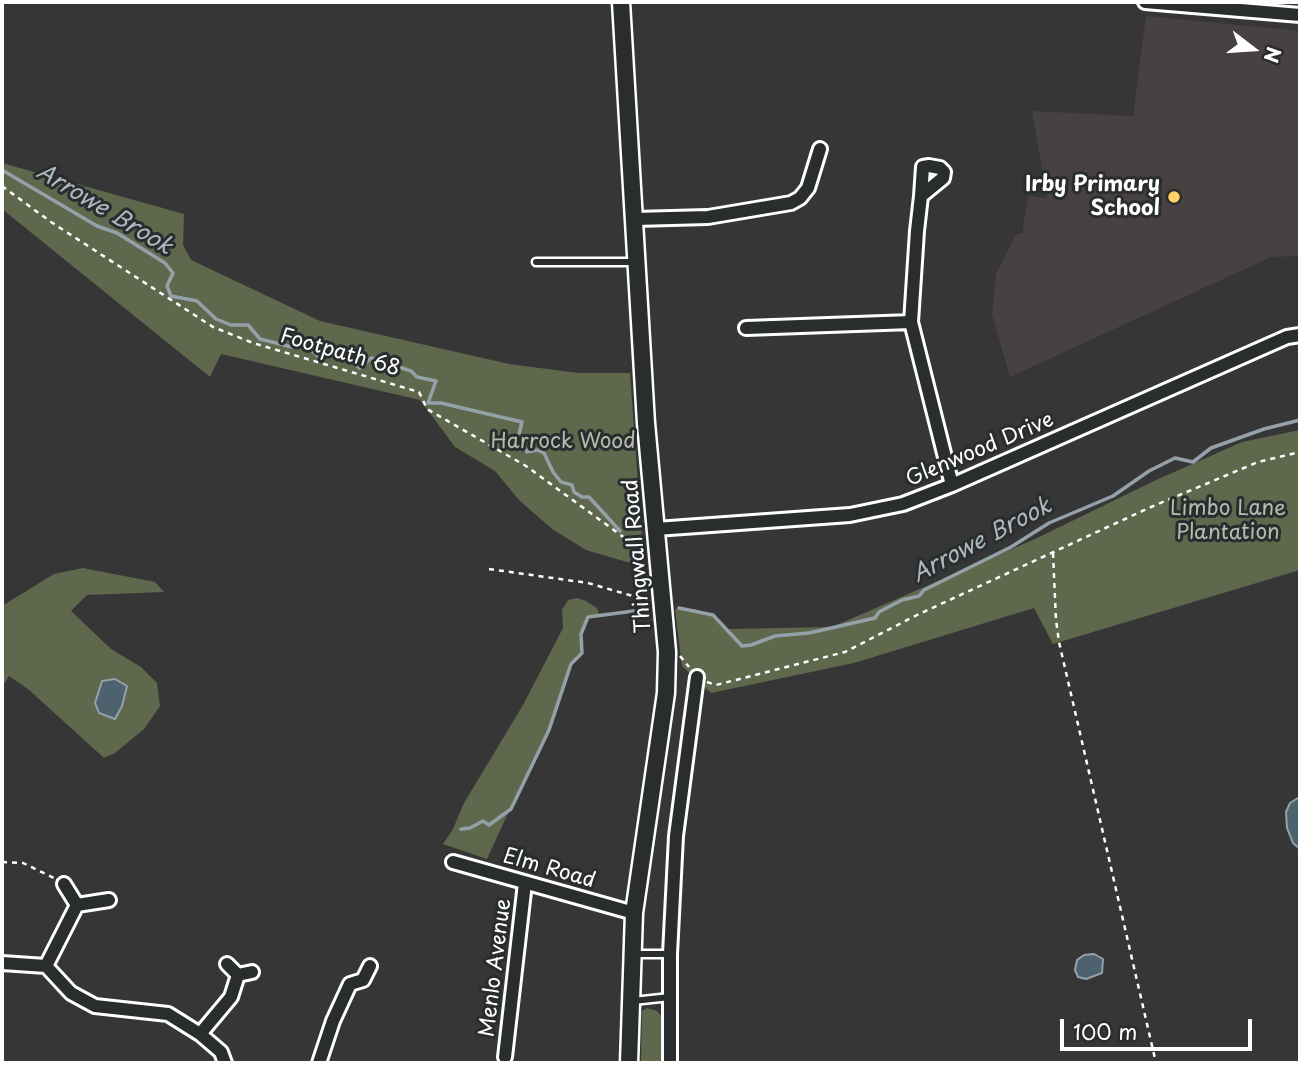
<!DOCTYPE html>
<style>
body{margin:0}
#map{position:relative;width:1302px;height:1065px;overflow:hidden;background:#373637;font-family:"Playpen Sans",sans-serif}
canvas{display:block}
.frame{position:absolute;inset:0;border:4px solid #fff;pointer-events:none}
.north{position:absolute;left:1218px;top:14px;width:70px;height:70px;-webkit-text-stroke:5px #2a2d2e;paint-order:stroke;rotate:107deg;font-size:19px;font-weight:700;line-height:28px;text-align:center;color:#fff}
.north::after{content:'';display:block;margin:auto;width:24px;height:32px;background:#fff;clip-path:polygon(50% 0,100% 100%,50% 72%,0 100%)}
.scale{position:absolute;left:1060px;top:1019px;width:192px;height:32px;box-sizing:border-box;border:4px solid #fff;border-top:0;padding-left:9px;font-size:21px;line-height:24px;white-space:nowrap;color:#fff;-webkit-text-stroke:5px #2a2d2e;paint-order:stroke}
</style>
<div id="map">
<canvas width="1302" height="1065"></canvas>
<div class="frame"></div>
<div class="north">N</div>
<div class="scale">100 m</div>
</div>
<script>
const c = document.querySelector('canvas').getContext('2d');
c.lineJoin = 'round';
function fillPath(path, color) { c.fillStyle = color; c.fill(path, 'evenodd'); }
const shape = rows => new Path2D(rows.map(r => 'M' + r).join(''));
function strokePath(path, color, width, dash) { c.strokeStyle = color; c.lineWidth = width; c.lineCap = dash ? 'butt' : 'round'; c.setLineDash(dash || []); c.stroke(path); }
function drawText(font, color, halo, rows, align = 'center') {
  c.font = font + ' "Playpen Sans",sans-serif'; c.lineWidth = 6; c.setLineDash([]); c.textBaseline = 'middle'; c.strokeStyle = halo; c.fillStyle = color; for (const [text, x, y, turn = 0] of rows) {
    c.save(); c.translate(x, y); c.rotate((+turn || 0) * Math.PI / 180); c.textAlign = isNaN(turn) ? turn : align; if (halo) c.strokeText(text, 0, 0); c.fillText(text, 0, 0); c.restore();
  }
}
fillPath(shape([
 [1146,16,1300,31,1300,256,1271,257,1010,377,992,314,996,274,1016,234,1022,234,1028,196,1047,198,1032,111,1133,116]
]), '#474142');
fillPath(shape([
 [2,163,184,214,183,245,191,260,320,321,509,364,578,373,630,373,644,567,586,550,552,529,519,500,495,471,455,447,420,400,221,354,210,377,2,209],
 [1300,430,1300,570,1053,644,1034,608,854,663,711,693,682,666,675,609,694,609,713,615,727,629,832,627,1035,539,1154,481,1242,442],
 [83,568,155,582,164,592,87,595,71,611,111,649,141,667,157,683,160,706,144,729,115,753,104,758,28,689,9,676,2,687,2,606,54,574],
 [577,598,586,601,597,608,600,617,588,617,581,634,582,653,571,664,549,730,532,761,487,859,443,844,453,829,464,803,523,705,563,628,562,610,568,600],
 [647,1008,657,1011,663,1018,663,1063,641,1063,642,1011]
]), '#5f674d');
const water = shape([
 [115,679,127,686,122,706,115,719,99,713,95,703,102,681,115,679],
 [1298,798,1300,798,1300,849,1293,843,1287,828,1286,812,1290,803,1298,798],
 [1094,954,1103,959,1102,973,1086,979,1078,977,1075,970,1077,960,1084,955,1094,954]
]);
fillPath(water, '#4c626f');
strokePath(water, '#94a1a9', 2);
strokePath(shape([
 [2,170,97,226,117,233,165,263,173,273,167,286,171,296,197,301,216,319,231,325,248,325,260,339,292,347,309,348,319,357,336,350,360,368,371,358,411,371,417,377,436,381,428,403,441,403,522,422,519,434,527,452,537,450,544,453,553,472,561,482,572,485,574,492,582,497,589,497,620,531],
 [679,608,713,615,742,646,751,645,775,636,809,633,875,618,879,612,902,600,919,596,924,590,1011,547,1049,523,1113,496,1149,471,1175,458,1193,462,1211,448,1264,429,1300,420],
 [461,829,470,828,483,821,489,825,511,809,549,730,571,664,582,653,581,634,588,617,649,609]
]), '#94a1a9', 3.5);
const service = shape([
 [536,262,635,262],
 [633,954,670,954],
 [633,1001,670,997]
]);
const minor = shape([
 [1145,2,1300,15],
 [921,196,943,178,944,172,940,168,929,166,923,167,921,196,917,231,911,322,952,485],
 [635,219,708,217,791,203,800,198,808,188,820,149],
 [746,328,911,322],
 [656,529,850,515,903,504,952,485,1287,337,1300,335],
 [453,862,634,913],
 [77,905,109,900],
 [2,963,46,966,71,993,95,1006,168,1014,200,1034,221,1052,225,1063],
 [46,966,77,905,64,884],
 [238,975,252,972],
 [200,1034,231,997,238,975,227,964],
 [505,1057,525,883],
 [319,1063,333,1021,350,984,363,980,370,966],
 [670,1063,670,954,676,836,697,677]
]);
const tertiary = shape([
 [621,2,646,423,667,652,666,693,634,913,629,1063]
]);
strokePath(service, '#fff', 11);
strokePath(minor, '#fff', 18);
strokePath(tertiary, '#fff', 21);
strokePath(shape([
 [2,186,51,222,213,327,253,343,419,392,427,409,526,466,644,552],
 [1053,553,1056,620,1059,642,1156,1063],
 [489,569,588,583,650,601],
 [680,656,689,667],
 [707,682,716,685,845,652,917,615,1151,507,1258,462,1300,452],
 [2,862,23,863,56,879]
]), '#fff', 2.5, [5, 5]);
strokePath(service, '#2a2d2e', 6);
strokePath(minor, '#2a2d2e', 12);
strokePath(tertiary, '#2a2d2e', 16);
for (const [x, y, r, color] of [
 [1174,197,7,"#ffd166"]
]) { const dot = new Path2D(); dot.arc(x, y, r, 0, 2 * Math.PI); c.fillStyle = color; c.fill(dot); strokePath(dot, '#2a2d2e', 2.5); }
drawText('bold 21px', '#fff', '#2a2d2e', [
 ["Irby Primary",1160,185],
 ["School",1160,209]
], 'right');
drawText('21px', '#fff', '#2a2d2e', [
 ["Footpath 68",340,353,16],
 ["Glenwood Drive",980,450,-23],
 ["Thingwall Road",638,556,-95],
 ["Elm Road",549,869,16],
 ["Menlo Avenue",496,968,-83]
]);
drawText('21px', '#b7bbaf', '#2a2d2e', [
 ["Harrock Wood",563,442],
 ["Limbo Lane",1228,509],
 ["Plantation",1228,533]
]);
drawText('italic 23px', '#aeb8be', '#2a2d2e', [
 ["Arrowe Brook",104,210,31],
 ["Arrowe Brook",982,541,-28]
]);
</script>
